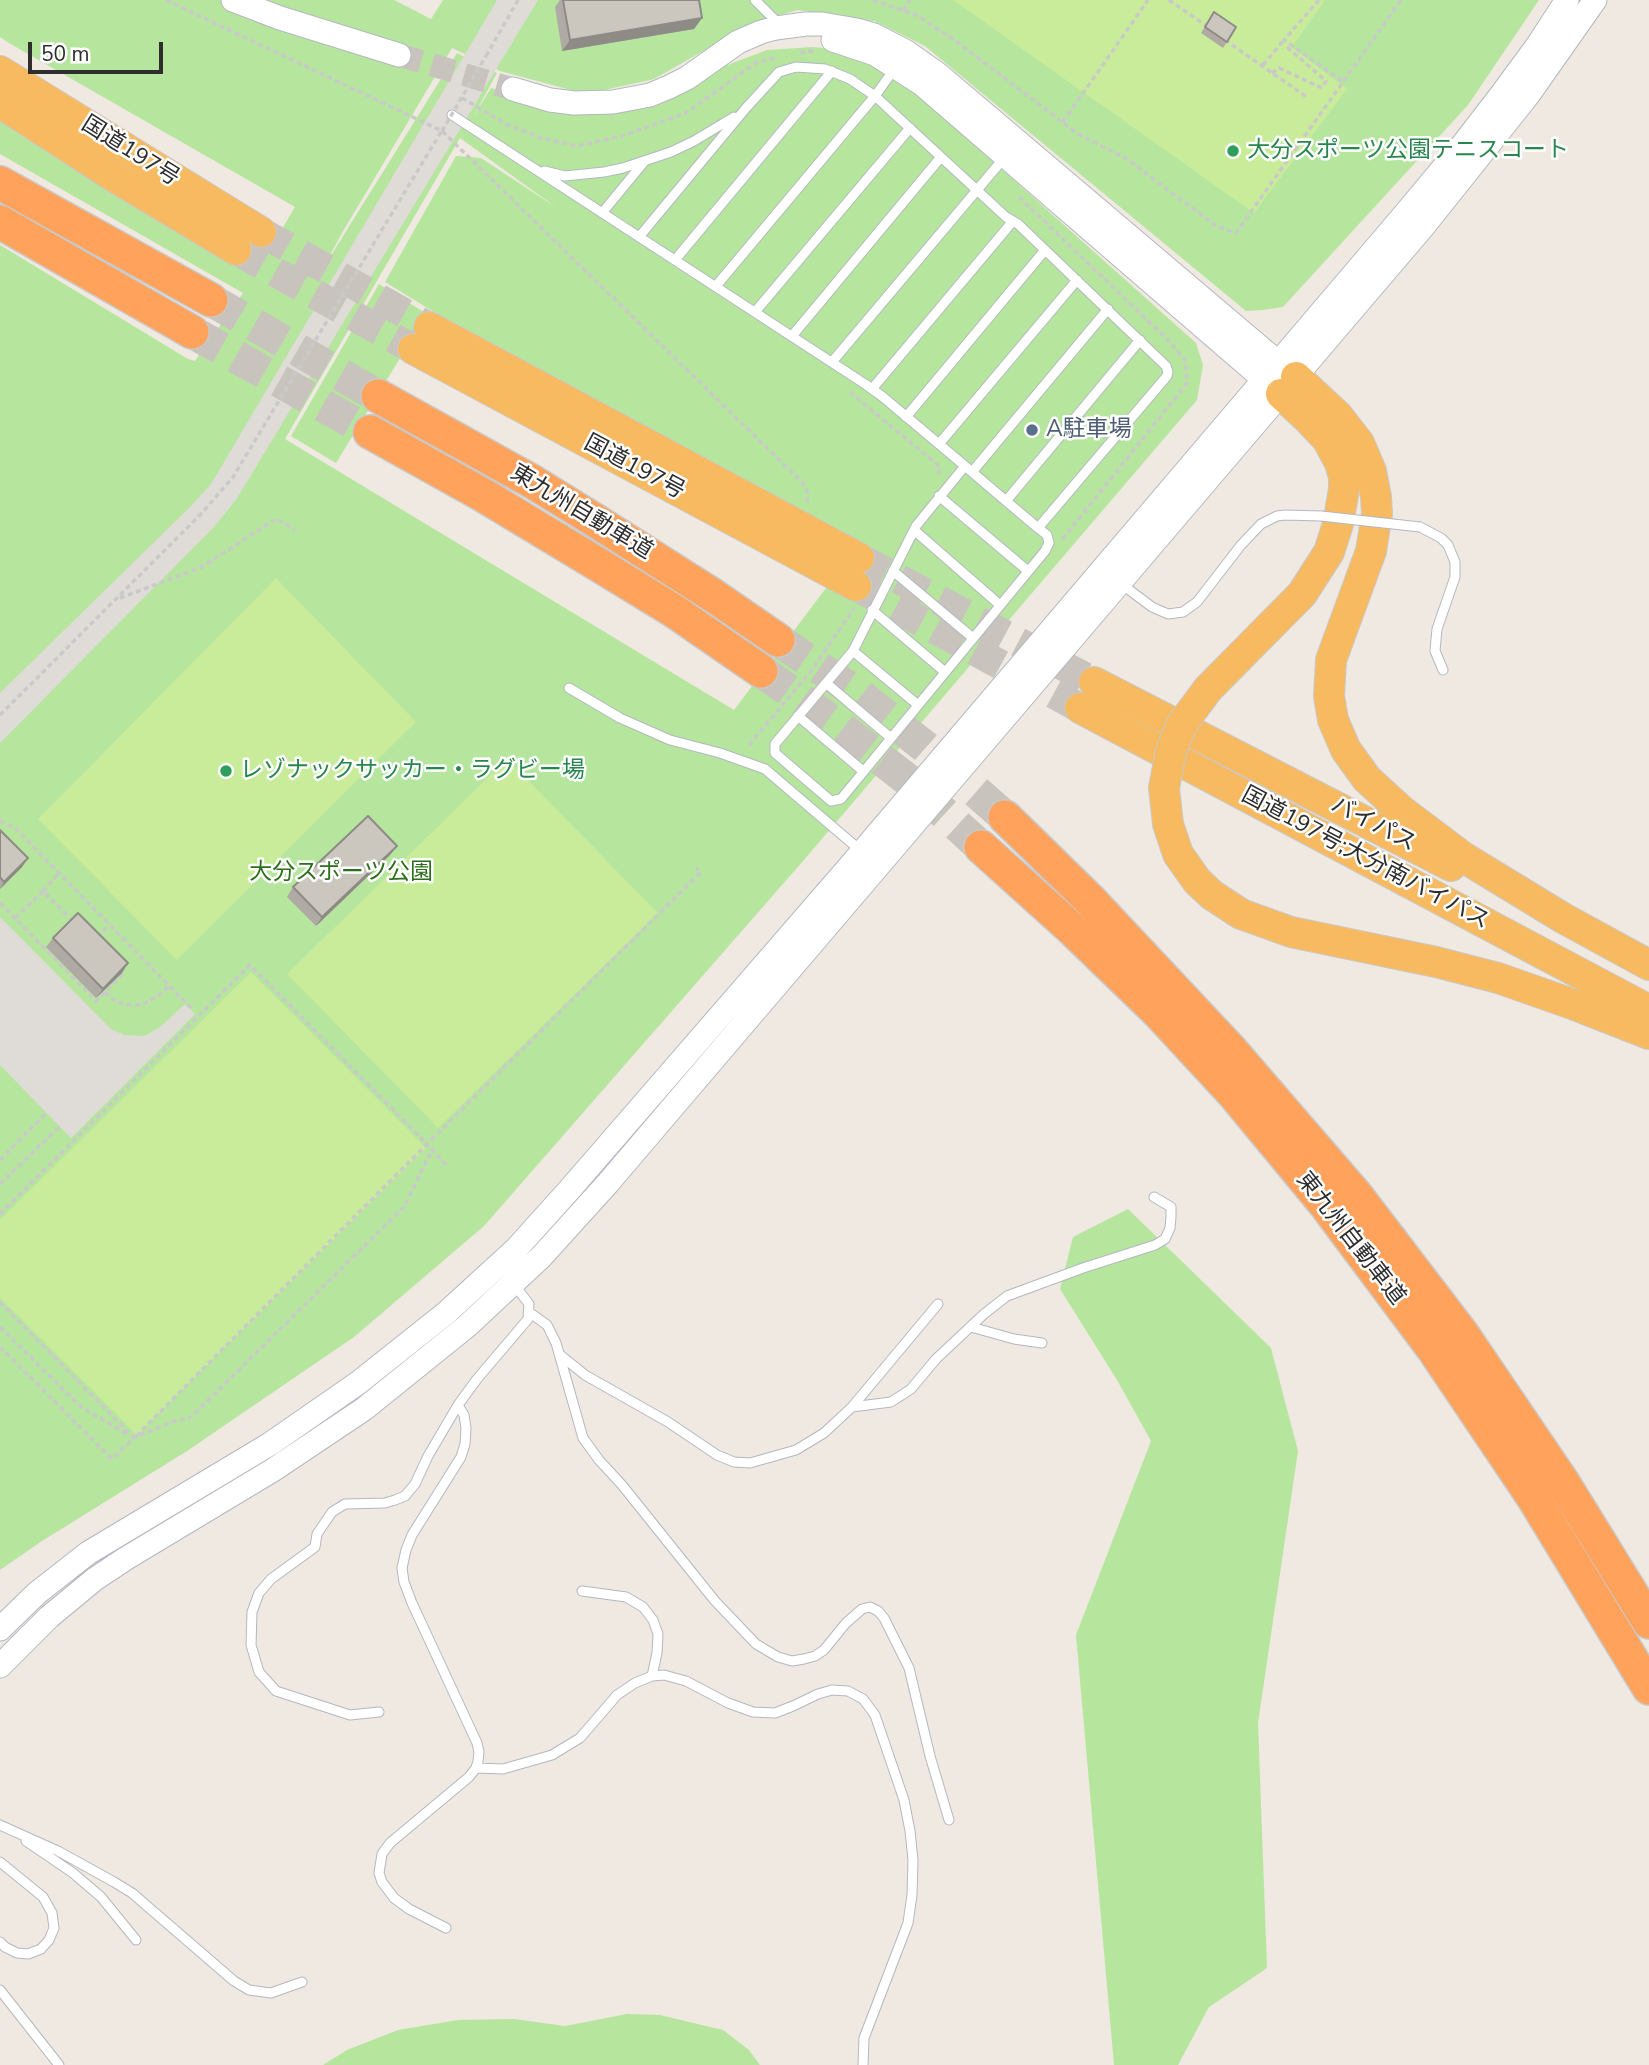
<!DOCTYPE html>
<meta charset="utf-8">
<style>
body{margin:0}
#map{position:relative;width:1649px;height:2065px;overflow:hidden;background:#efe9e1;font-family:"Nunito Sans",sans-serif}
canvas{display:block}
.scale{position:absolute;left:28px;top:42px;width:135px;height:32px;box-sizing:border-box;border:4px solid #2e2e2e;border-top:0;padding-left:9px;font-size:21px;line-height:24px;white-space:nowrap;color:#2e2e2e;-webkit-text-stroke:5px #fff;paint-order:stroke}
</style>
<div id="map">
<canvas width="1649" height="2065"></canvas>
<div class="scale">50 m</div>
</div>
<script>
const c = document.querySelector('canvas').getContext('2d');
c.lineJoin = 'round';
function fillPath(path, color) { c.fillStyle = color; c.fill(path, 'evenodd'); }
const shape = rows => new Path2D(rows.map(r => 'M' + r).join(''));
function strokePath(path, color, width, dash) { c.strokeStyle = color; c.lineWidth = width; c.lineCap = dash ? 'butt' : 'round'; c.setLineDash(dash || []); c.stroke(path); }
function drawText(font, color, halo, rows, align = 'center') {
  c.font = font + ' "Nunito Sans","Noto Sans JP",sans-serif'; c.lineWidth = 5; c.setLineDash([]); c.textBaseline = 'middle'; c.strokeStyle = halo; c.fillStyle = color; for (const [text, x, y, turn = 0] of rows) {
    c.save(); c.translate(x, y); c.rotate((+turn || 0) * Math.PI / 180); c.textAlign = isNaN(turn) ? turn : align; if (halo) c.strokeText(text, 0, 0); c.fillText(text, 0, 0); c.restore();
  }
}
fillPath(shape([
 [0,0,394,0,431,19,443,0,1539,0,1468,105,1283,307,1263,310,1246,311,925,46,874,21,798,10,754,22,654,79,586,94,500,71,452,48,342,233,322,270,457,53,497,73,473,117,491,88,551,107,602,110,661,104,717,69,767,50,813,47,863,52,903,81,1196,343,1203,365,1197,400,803,861,484,1226,354,1337,187,1451,42,1541,0,1570,0,245,188,359,195,361,243,293,0,154,0,94,259,268,295,207,9,43,0,37],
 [460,138,557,208,481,158,456,156,385,282,501,353,857,547,734,710,285,439],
 [379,284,427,314,336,463,291,436],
 [1128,1209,1271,1348,1298,1451,1258,1723,1267,1968,1209,2007,1178,2065,1114,2065,1076,1635,1151,1441,1117,1380,1060,1289,1073,1237],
 [627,2014,660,2015,723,2030,749,2050,760,2065,323,2065,347,2050,398,2030,458,2020,514,2019,565,2026]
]), '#b6e59e');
fillPath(shape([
 [953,0,1325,0,1292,47,1347,89,1254,213],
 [276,578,416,722,177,960,38,819],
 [507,759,658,913,438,1128,287,974],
 [251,972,426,1148,137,1435,0,1298,0,1220]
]), '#c9ec9a');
fillPath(shape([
 [497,0,538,0,236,500,213,528,0,743,0,693,190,507,211,484],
 [0,917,111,1029,124,1035,144,1036,159,1028,185,1004,195,1014,71,1138,0,1065]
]), '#dfdcd8');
strokePath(shape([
 [399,55,513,89]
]), '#c8c4bd', 23, [23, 11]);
strokePath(shape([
 [261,232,429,327],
 [236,250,413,349],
 [859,558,1094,682],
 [856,586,1080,708]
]), '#c8c4bd', 30, [30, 15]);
strokePath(shape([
 [211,300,378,396],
 [192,332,370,432],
 [778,640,857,693,924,746,1005,817],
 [761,671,836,724,909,781,981,847]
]), '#c8c4bd', 33, [33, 17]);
const service = shape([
 [755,0,779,24],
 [452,115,865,384,883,397,965,466,1006,501,1038,528,1047,535,1049,543,1045,551,841,799,831,801,775,753,775,744,853,651,916,526,965,466],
 [544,171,565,176,604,172,623,168,671,152,694,141,734,117],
 [602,213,644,162],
 [639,237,746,108,779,72,796,67,825,69,850,79,875,96,1006,217,1018,224,1166,366,1168,372,1167,376,1038,528],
 [675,260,832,71],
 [716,286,875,96,895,68],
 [755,312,910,128],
 [792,336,941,157],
 [832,362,1004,158],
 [872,389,1013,221],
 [906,417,1045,250],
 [939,444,1077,280],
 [972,472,1108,309],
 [939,496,1028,571],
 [1006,501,1140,340],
 [1420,527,1441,538,1448,545,1455,562,1455,577,1437,629,1435,651,1443,670],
 [914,530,1000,605],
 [893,571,973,638],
 [1120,583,1152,607,1168,614,1183,612,1197,602,1241,545,1261,524,1277,516,1285,515,1321,516],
 [872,610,945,672],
 [853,651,918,705],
 [826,683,891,738],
 [569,688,620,718,670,740,720,753,765,769,861,851],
 [798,716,863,771],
 [529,1312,547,1325,556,1343,583,1438,599,1460,622,1485,715,1601,756,1644,778,1657,792,1661,804,1659,815,1656,824,1650,846,1623,862,1609,870,1607,878,1611,884,1618,909,1668,930,1756,949,1820],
 [971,1327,1014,1339,1042,1343],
 [559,1354,585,1375,668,1422,717,1455,734,1462,750,1463,796,1450,824,1433,852,1407,938,1304],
 [852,1407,891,1402,911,1389,936,1359,984,1314,1007,1296,1083,1268,1155,1245,1165,1239,1170,1228,1171,1217,1171,1207,1154,1197],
 [582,1591,626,1597,643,1607,653,1620,658,1634,657,1653,652,1676],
 [379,1712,350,1715,276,1691,259,1672,251,1645,252,1612,259,1593,271,1579,315,1547,317,1534,332,1512,345,1504,385,1503,395,1500,405,1496,415,1484,428,1456,458,1405,477,1379,528,1319,529,1304,513,1283],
 [476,1768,503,1769,552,1755,580,1738,617,1695,635,1683,652,1676,664,1675,686,1681,728,1703,753,1712,775,1713,793,1706,818,1694,832,1690,848,1691,863,1699,875,1715,904,1800,910,1831,913,1860,912,1895,908,1923,864,2038,863,2065],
 [0,1825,58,1851,114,1882,132,1893,234,1981,249,1990,271,1993,302,1982],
 [26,1841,73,1873,101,1897,136,1940],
 [0,1862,43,1897,52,1913,54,1928,49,1940,41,1949,28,1954,17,1953,5,1947,0,1942],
 [446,1928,409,1909,394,1898,382,1882,379,1873,382,1854,390,1843,469,1777,476,1768,478,1761,479,1752,477,1743,412,1603,404,1582,402,1568,406,1550,412,1535,461,1457,465,1444,466,1428,464,1415,458,1405],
 [0,1990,59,2065]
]);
const tertiary = shape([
 [233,0,280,18,399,55],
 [833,40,875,54,922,84,1275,389],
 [513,89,550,100,574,103,613,102,650,95,669,87,687,78,738,42,761,32,776,28,806,24,822,24,857,30,874,35,905,51,939,75,1288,371],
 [0,1629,37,1593,88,1553,270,1444,358,1383,446,1313,516,1249,570,1189,862,852,1404,215,1464,143,1501,95,1537,46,1567,0],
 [0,1666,49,1617,95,1579,125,1559,273,1470,364,1409,467,1326,541,1257,608,1183,1423,227,1529,94,1595,0]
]);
const trunk = shape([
 [0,71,261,232],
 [0,103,116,178,236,250],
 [429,327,859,558],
 [413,349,856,586],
 [1296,377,1338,416,1359,443,1371,471,1376,497,1377,514,1371,551,1331,660,1329,696,1333,720,1346,750,1367,779,1402,811,1463,857,1563,918,1649,965],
 [1094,682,1451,866],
 [1208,689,1302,594,1329,552,1338,524,1344,489,1344,477,1340,463,1327,439,1307,418,1281,394],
 [1080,708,1649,1010],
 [1164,788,1168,824,1178,854,1197,881,1212,895,1241,914,1291,932,1436,962,1498,978,1575,1005,1649,1034]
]);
const motorway = shape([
 [0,183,211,300],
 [0,222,192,332],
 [378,396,533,482,596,521,714,596,778,640],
 [370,432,483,495,599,565,674,611,761,671],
 [1005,817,1092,902,1230,1049,1356,1195,1463,1335,1562,1481,1649,1622],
 [981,847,1072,929,1159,1013,1234,1094,1325,1204,1434,1350,1533,1497,1649,1688]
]);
strokePath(service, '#b4b7c1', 11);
strokePath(tertiary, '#b4b7c1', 25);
strokePath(trunk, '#c9c9c9', 32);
strokePath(motorway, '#c9c9c9', 36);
strokePath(shape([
 [166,0,442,131,802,482,807,491,807,503],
 [873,0,916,15,956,41,1078,134,1127,159,1216,226,1236,233,1401,0],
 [1169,0,1208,27],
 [1319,0,1284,40,1342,81],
 [903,10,910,0],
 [1225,40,1308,98],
 [800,53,809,51,816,52],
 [486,56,518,0],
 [1263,65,1284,40],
 [1272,73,1279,68,1322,88,1326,81,1288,48,1287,44],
 [462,98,508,125,541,138,577,146,622,136,686,113,757,62,775,58],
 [1063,122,1148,0],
 [1019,197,1166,338,1185,360,1187,383,1061,541],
 [850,392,939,466,939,475],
 [120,598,202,567,269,523,277,519,295,530],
 [0,715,200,515,233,477,441,132],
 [749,745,811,671,854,608],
 [0,821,15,828,191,1008],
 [43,891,59,873],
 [0,903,96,1001,124,973,122,970],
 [15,918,43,891,74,922],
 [97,937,109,925],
 [105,992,115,1001,126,1005,141,1005,158,996,169,986],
 [0,1160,47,1112],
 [446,1165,427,1144,700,873,696,868],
 [0,1184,60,1126],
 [0,1214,250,965,427,1144,134,1438],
 [0,1302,134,1438],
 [0,1327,81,1407,129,1435],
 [0,1347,112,1459,134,1438,169,1423,191,1417,404,1207,432,1150]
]), '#c9c9c9', 3.5, [5, 3.5]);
strokePath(service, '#fff', 9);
strokePath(tertiary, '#fff', 23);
strokePath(trunk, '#f8ba60', 30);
strokePath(motorway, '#ffa35c', 33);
const serviceBridge = shape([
 [1321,516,1420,527]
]);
const trunkBridge = shape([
 [1164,788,1171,751,1182,724,1208,689]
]);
strokePath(serviceBridge, '#b4b7c1', 11, []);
strokePath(trunkBridge, '#c9c9c9', 32, []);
strokePath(shape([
 [442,131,486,56]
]), '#c9c9c9', 3.5, [5, 3.5]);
strokePath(serviceBridge, '#fff', 9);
strokePath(trunkBridge, '#f8ba60', 30);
fillPath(shape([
 [560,0,699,0,702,18,694,29,562,51,555,7],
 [1214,12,1227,42,1223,48,1201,33],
 [0,830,28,858,22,867,0,889],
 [397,846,390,855,316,926,287,897,293,887],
 [53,938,122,973,96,998,46,947]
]), '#afaba4');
fillPath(shape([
 [702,18,694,29,562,51,570,40],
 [397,846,390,855,316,926,322,917],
 [28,858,22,867,0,889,4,882],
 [128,963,122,973,96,998,103,989]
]), '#8e8b86');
const building = shape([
 [563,0,699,0,702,18,570,40,563,0],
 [1214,12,1236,27,1227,42,1205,27,1214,12],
 [368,816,397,846,322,917,293,887,368,816],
 [0,830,28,858,4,882,0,877,0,830],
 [78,913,128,963,103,989,53,938,78,913]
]);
fillPath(building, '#cbc7bf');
strokePath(building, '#8e8b86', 2);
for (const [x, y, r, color] of [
 [1233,151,7,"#2e9e5b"],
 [1032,430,7,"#5c6f8a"],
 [226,771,7,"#2e9e5b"]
]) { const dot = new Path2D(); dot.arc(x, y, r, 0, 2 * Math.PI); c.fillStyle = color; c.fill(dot); strokePath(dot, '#fff', 2.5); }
drawText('23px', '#27864d', '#fff', [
 ["大分スポーツ公園テニスコート",1247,151],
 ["レゾナックサッカー・ラグビー場",240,771]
], 'left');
drawText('23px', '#2e2e2e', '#fff', [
 ["国道197号",130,152,32],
 ["国道197号",634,468,28],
 ["東九州自動車道",581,513,31],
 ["バイパス",1373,825,27],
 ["国道197号;大分南バイパス",1365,859,28],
 ["東九州自動車道",1350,1239,52]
]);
drawText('23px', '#4e5e75', '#fff', [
 ["A駐車場",1046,430]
], 'left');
drawText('23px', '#2c6e1b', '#fff', [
 ["大分スポーツ公園",341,873]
]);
</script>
